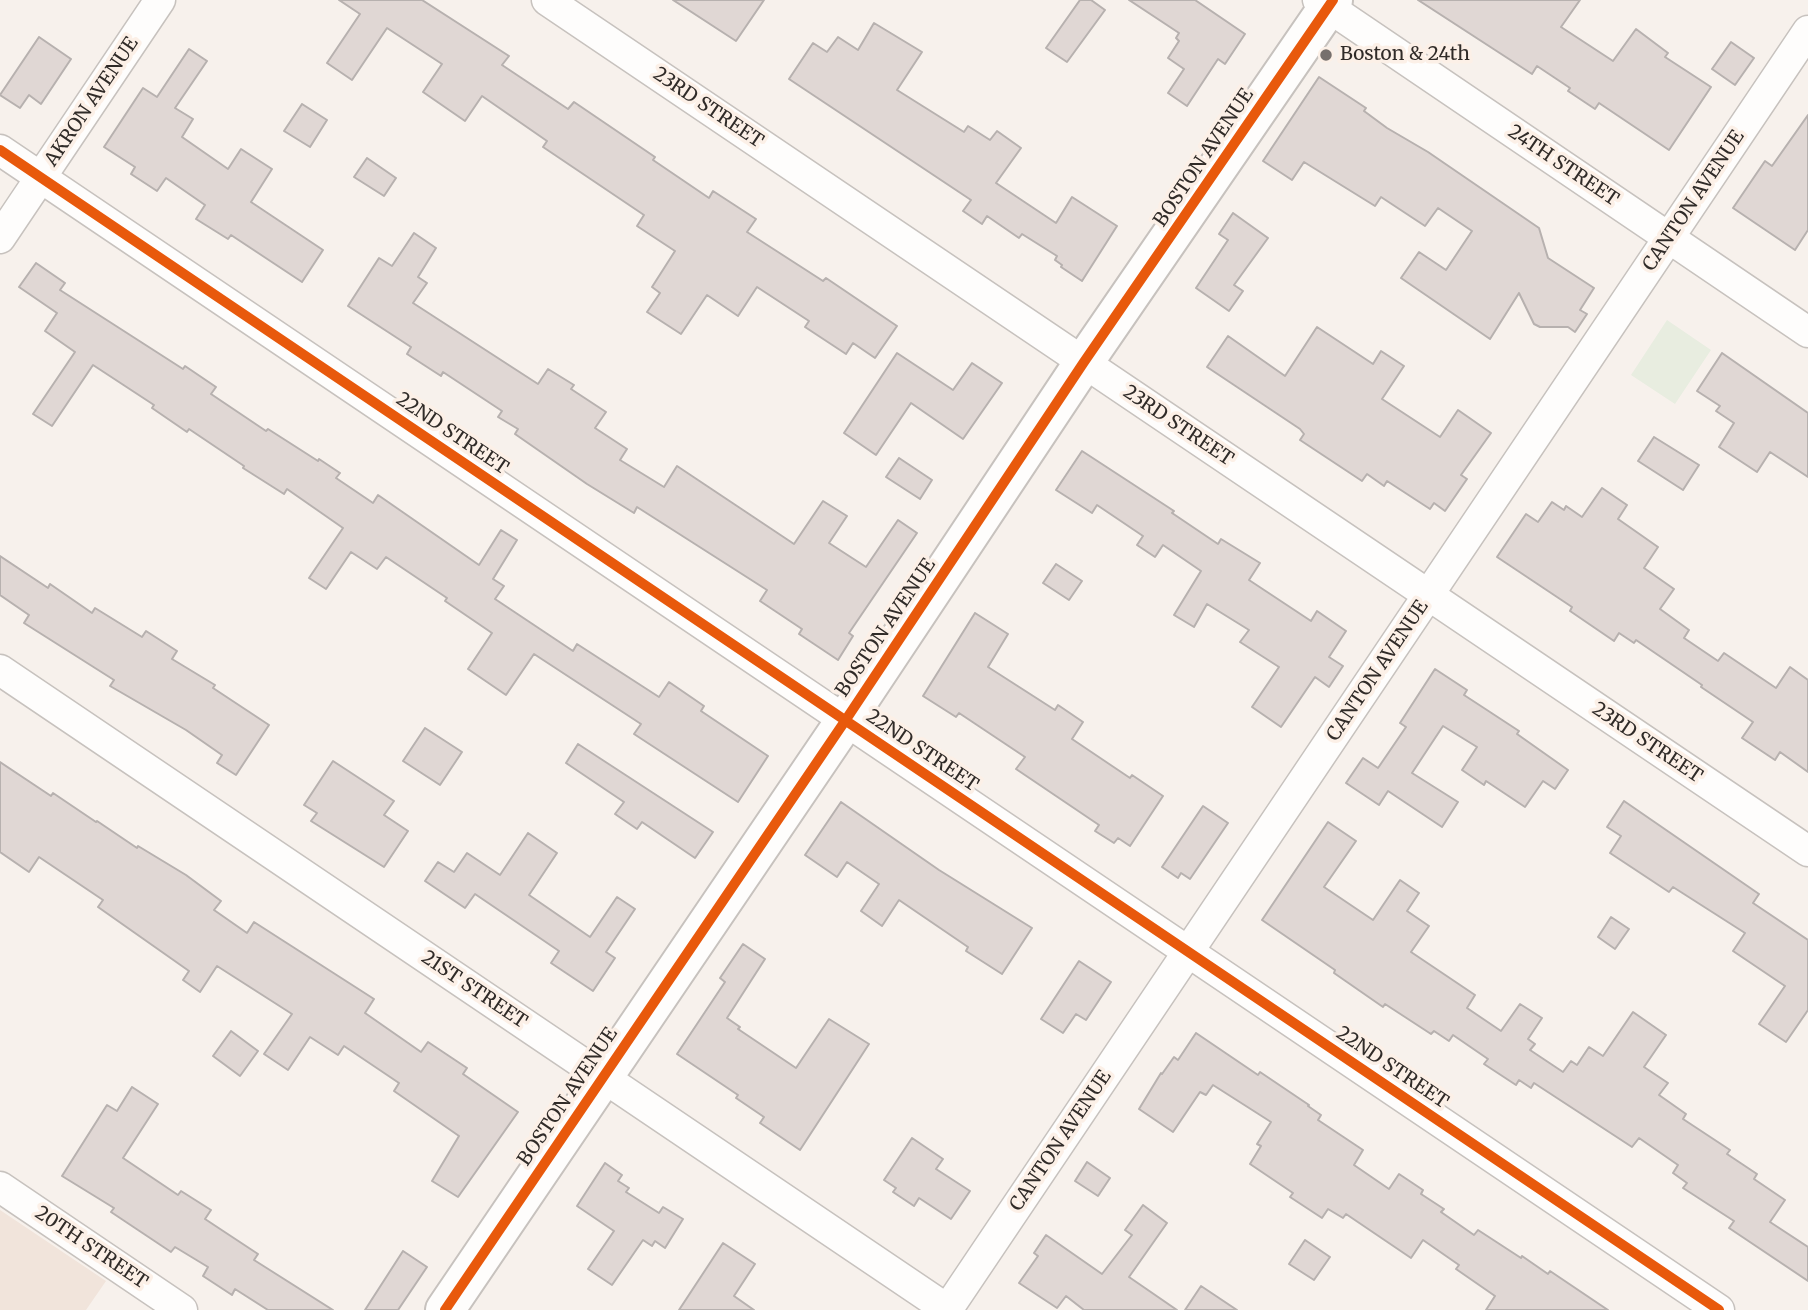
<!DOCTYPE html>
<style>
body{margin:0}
canvas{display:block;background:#f7f1ec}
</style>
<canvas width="1808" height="1310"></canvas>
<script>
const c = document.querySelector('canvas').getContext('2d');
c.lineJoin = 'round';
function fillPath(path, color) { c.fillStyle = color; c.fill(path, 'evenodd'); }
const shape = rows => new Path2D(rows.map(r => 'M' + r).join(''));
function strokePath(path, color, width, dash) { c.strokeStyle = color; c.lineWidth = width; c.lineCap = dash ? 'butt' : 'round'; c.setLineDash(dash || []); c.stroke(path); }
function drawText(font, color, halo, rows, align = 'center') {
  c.font = font + ' Merriweather,serif'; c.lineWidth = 7; c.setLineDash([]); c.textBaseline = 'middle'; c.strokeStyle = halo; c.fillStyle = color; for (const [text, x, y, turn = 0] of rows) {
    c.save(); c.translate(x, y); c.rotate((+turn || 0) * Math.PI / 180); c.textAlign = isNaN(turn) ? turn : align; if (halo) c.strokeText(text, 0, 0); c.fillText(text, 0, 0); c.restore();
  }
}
fillPath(shape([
 [0,1210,106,1281,86,1310,0,1310]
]), '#f1e4db');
fillPath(shape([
 [1667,320,1711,350,1675,404,1631,375]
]), '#e8ede0');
const building = shape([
 [339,0,422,0,509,56,502,65,568,109,574,102,655,157,653,160,709,198,713,191,756,219,747,232,823,281,826,278,897,326,875,358,853,343,846,354,805,327,809,321,757,287,738,316,707,295,681,334,647,312,660,293,652,287,675,251,637,226,644,215,543,147,547,141,482,96,465,121,423,92,442,64,387,28,352,80,327,63,360,14,339,0],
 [673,0,764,0,736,41,673,0],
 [1080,0,1091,0,1105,10,1067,62,1046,48,1080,0],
 [1129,0,1195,0,1245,34,1225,64,1218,59,1187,106,1168,93,1184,69,1168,58,1179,41,1176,38,1179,33,1129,0],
 [1418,0,1580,0,1561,27,1613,61,1636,29,1668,53,1665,57,1711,87,1669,150,1599,103,1595,109,1568,91,1570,88,1537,66,1532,74,1418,0],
 [874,23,922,52,897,90,964,132,968,126,990,140,997,131,1021,148,996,183,1056,223,1072,197,1117,226,1082,281,1061,267,1062,265,1055,260,1057,256,1022,234,1019,238,987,216,982,224,963,211,971,200,789,79,813,43,827,52,838,37,858,50,874,23],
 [39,37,71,59,41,104,29,95,20,108,0,95,39,37],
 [1731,42,1754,58,1735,85,1712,69,1731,42],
 [189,49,207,61,175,108,193,119,182,137,228,169,241,149,272,169,251,202,323,250,302,282,231,235,228,239,196,219,205,205,166,178,157,191,131,174,135,167,104,147,143,88,157,97,189,49],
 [1319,77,1366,108,1364,111,1387,128,1428,152,1539,228,1548,258,1594,288,1580,310,1587,314,1575,332,1568,327,1540,327,1534,324,1519,293,1490,339,1401,278,1419,252,1446,270,1472,231,1438,208,1425,226,1381,197,1375,206,1304,162,1292,180,1263,161,1319,77],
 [302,104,327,120,310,147,284,131,302,104],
 [1808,115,1808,230,1795,250,1733,208,1765,161,1772,166,1808,115],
 [367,158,396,178,384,196,354,177,367,158],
 [1233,213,1268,238,1234,285,1243,291,1229,311,1196,288,1228,240,1219,234,1233,213],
 [414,233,436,248,418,277,427,283,413,303,538,384,548,369,574,385,571,389,606,412,595,428,627,449,620,460,664,487,677,466,794,544,823,501,847,516,829,543,866,567,898,520,917,533,849,633,853,636,838,660,799,634,802,629,760,601,767,590,637,507,634,513,587,484,515,434,518,429,498,417,502,411,443,372,441,376,407,354,411,347,348,306,379,258,392,266,414,233],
 [36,263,65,283,60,290,183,369,185,366,216,387,211,394,266,431,268,429,318,461,319,459,340,473,336,478,373,503,378,495,479,565,501,530,517,540,493,579,504,586,495,599,573,651,577,644,659,697,669,682,704,706,701,711,768,756,738,802,634,734,641,724,534,654,506,695,468,669,492,633,445,601,447,598,386,557,377,569,351,552,326,589,309,578,343,528,287,489,284,494,243,468,244,466,189,429,187,432,152,408,154,405,93,365,52,426,33,414,75,352,45,331,57,313,19,287,36,263],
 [1317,327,1373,364,1381,351,1404,366,1382,399,1440,437,1458,410,1491,433,1461,475,1467,479,1445,511,1434,503,1430,509,1387,481,1384,486,1367,474,1362,481,1300,440,1304,434,1300,429,1207,367,1228,336,1285,376,1317,327],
 [897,353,953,390,972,363,1002,383,963,439,911,403,876,455,844,433,897,353],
 [1722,353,1808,413,1808,477,1770,452,1757,472,1719,447,1734,423,1716,411,1720,406,1697,391,1722,353],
 [1654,437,1699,465,1683,490,1638,461,1654,437],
 [1082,451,1174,511,1172,513,1218,544,1221,539,1260,563,1249,580,1311,621,1317,611,1346,631,1329,657,1343,666,1329,687,1315,677,1281,727,1252,707,1279,667,1240,642,1249,630,1207,604,1194,627,1174,615,1201,571,1163,545,1155,557,1137,545,1143,536,1097,505,1092,513,1056,490,1082,451],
 [899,458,932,480,920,499,886,477,899,458],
 [1602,488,1627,505,1618,519,1658,547,1644,568,1674,589,1660,609,1689,630,1684,638,1718,661,1724,653,1776,688,1790,667,1808,680,1808,772,1780,752,1775,760,1742,738,1753,722,1701,687,1702,685,1636,640,1634,643,1619,633,1614,641,1570,611,1572,607,1497,557,1526,514,1538,522,1552,502,1564,510,1566,506,1582,517,1602,488],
 [0,556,48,588,50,584,92,613,95,608,142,637,146,631,177,651,172,659,215,685,213,688,269,725,236,775,217,763,222,755,186,730,110,686,114,680,24,623,29,615,0,595,0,556],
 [1056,564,1082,581,1069,600,1043,583,1056,564],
 [975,613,1008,634,988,667,1055,710,1058,705,1083,722,1072,739,1130,778,1132,775,1163,796,1130,846,1118,838,1114,843,1095,831,1099,825,1016,769,1025,757,959,713,956,717,923,696,975,613],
 [1435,669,1467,690,1464,695,1519,731,1517,734,1568,770,1555,789,1543,781,1525,807,1486,781,1484,785,1462,770,1477,747,1443,726,1412,773,1458,802,1442,827,1388,791,1379,805,1346,783,1363,758,1378,768,1406,727,1400,723,1435,669],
 [425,728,462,752,440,785,403,761,425,728],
 [578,744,713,832,695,858,642,822,637,829,615,814,624,802,566,763,578,744],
 [333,761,394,801,384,815,408,831,384,867,311,821,317,813,304,805,333,761],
 [0,762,51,796,53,793,96,822,97,821,137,848,138,846,186,875,221,901,214,910,247,933,254,922,374,999,365,1013,421,1052,428,1042,467,1068,463,1074,518,1112,458,1197,432,1181,459,1136,394,1091,399,1083,344,1046,338,1055,310,1037,288,1070,264,1054,292,1014,217,966,200,992,183,980,189,971,98,907,103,900,39,857,29,872,0,852,0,762],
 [1624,801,1759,894,1753,903,1808,940,1808,1010,1786,1042,1759,1024,1785,986,1733,951,1745,933,1673,887,1669,892,1610,853,1621,836,1607,827,1624,801],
 [841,802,939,870,1032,928,1002,974,966,951,968,947,899,900,882,926,861,911,879,884,847,862,837,877,805,855,841,802],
 [1203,806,1228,823,1190,879,1181,873,1178,878,1162,867,1203,806],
 [1328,822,1356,841,1324,887,1373,920,1400,880,1419,893,1407,911,1429,926,1411,952,1475,995,1467,1008,1501,1031,1520,1004,1542,1018,1528,1039,1535,1044,1530,1050,1563,1072,1571,1061,1577,1065,1589,1047,1603,1056,1633,1012,1666,1035,1644,1067,1668,1083,1659,1095,1686,1114,1683,1119,1730,1150,1727,1154,1757,1174,1754,1179,1785,1200,1770,1222,1808,1247,1808,1281,1729,1228,1734,1221,1683,1188,1687,1183,1673,1173,1678,1165,1639,1138,1632,1147,1534,1083,1531,1088,1519,1080,1516,1085,1484,1064,1488,1059,1453,1035,1449,1041,1434,1031,1431,1034,1385,1004,1383,1007,1334,973,1335,970,1262,920,1328,822],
 [528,833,557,853,529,895,590,937,617,897,635,909,606,952,615,958,593,991,551,963,559,951,475,894,465,908,425,881,438,862,454,872,467,853,500,875,528,833],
 [1611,917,1629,929,1615,949,1598,937,1611,917],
 [743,944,765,959,727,1018,740,1027,738,1029,796,1068,829,1019,869,1044,800,1150,760,1123,764,1117,736,1098,738,1095,677,1054,725,982,720,978,743,944],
 [1079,961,1111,982,1086,1020,1076,1014,1063,1033,1041,1019,1079,961],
 [231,1031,258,1051,240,1076,213,1056,231,1031],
 [1196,1033,1258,1075,1260,1072,1309,1105,1308,1106,1321,1115,1318,1120,1363,1150,1354,1165,1389,1189,1399,1174,1423,1190,1421,1194,1444,1209,1441,1212,1474,1235,1478,1230,1521,1258,1522,1256,1548,1274,1550,1271,1608,1310,1486,1310,1495,1296,1456,1269,1459,1265,1423,1240,1411,1258,1346,1214,1343,1218,1328,1209,1322,1218,1290,1197,1293,1193,1250,1164,1261,1146,1257,1144,1271,1122,1213,1085,1206,1095,1200,1092,1173,1132,1139,1109,1161,1073,1162,1074,1174,1057,1178,1060,1196,1033],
 [132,1087,158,1104,123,1158,178,1195,181,1191,211,1210,205,1219,258,1254,254,1260,333,1310,268,1310,235,1289,232,1295,203,1276,208,1267,175,1247,171,1252,111,1212,114,1208,62,1176,107,1105,117,1111,132,1087],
 [912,1138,943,1159,936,1169,970,1191,951,1219,919,1198,914,1206,893,1192,896,1188,884,1180,912,1138],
 [1087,1162,1110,1178,1098,1196,1075,1181,1087,1162],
 [605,1163,622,1175,618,1181,629,1188,626,1192,659,1213,663,1207,683,1219,665,1248,655,1241,652,1246,643,1240,612,1285,588,1269,614,1231,577,1206,605,1163],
 [1143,1205,1167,1223,1129,1277,1177,1310,1084,1310,1066,1296,1057,1308,1019,1283,1038,1256,1034,1253,1046,1235,1102,1274,1132,1235,1125,1230,1143,1205],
 [1305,1240,1330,1257,1314,1280,1289,1264,1305,1240],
 [723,1243,755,1264,734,1296,754,1310,679,1310,723,1243],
 [403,1251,427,1267,398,1310,365,1310,403,1251],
 [1201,1286,1237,1310,1185,1310,1201,1286]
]);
fillPath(building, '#e0d7d4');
strokePath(building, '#b7b1af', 2);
const street = shape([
 [547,0,1808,851],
 [1318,0,1808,332],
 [0,150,1719,1310],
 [0,238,160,0],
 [0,670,948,1310],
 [0,1187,182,1310],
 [947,1310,1808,31]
]);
const secondary = shape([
 [445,1310,845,721,1084,362,1333,0]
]);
strokePath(street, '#c7c2be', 33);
strokePath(secondary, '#c7c2be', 42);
strokePath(street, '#fefdfc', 30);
strokePath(secondary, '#fefdfc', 38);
strokePath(shape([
 [0,150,1719,1310],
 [445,1310,845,721,1084,362,1333,0]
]), '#e8590c', 10);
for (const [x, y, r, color] of [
 [1326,55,7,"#76706d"]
]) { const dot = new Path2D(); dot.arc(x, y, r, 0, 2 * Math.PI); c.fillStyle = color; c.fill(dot); strokePath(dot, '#fcf0e7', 2.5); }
drawText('19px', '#302b28', '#fcf0e7', [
 ["Boston & 24th",1340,55]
], 'left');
drawText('19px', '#302b28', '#fcf0e7', [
 ["AKRON AVENUE",92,102,-56],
 ["23RD STREET",708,108,34],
 ["BOSTON AVENUE",1204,158,-56],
 ["24TH STREET",1563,166,34],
 ["CANTON AVENUE",1694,201,-56],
 ["23RD STREET",1178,426,34],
 ["22ND STREET",452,434,34],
 ["BOSTON AVENUE",886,628,-56],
 ["CANTON AVENUE",1378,671,-56],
 ["23RD STREET",1647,743,34],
 ["22ND STREET",922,751,34],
 ["21ST STREET",474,990,34],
 ["22ND STREET",1392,1068,34],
 ["BOSTON AVENUE",568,1097,-56],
 ["CANTON AVENUE",1061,1141,-56],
 ["20TH STREET",91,1248,34]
]);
</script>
